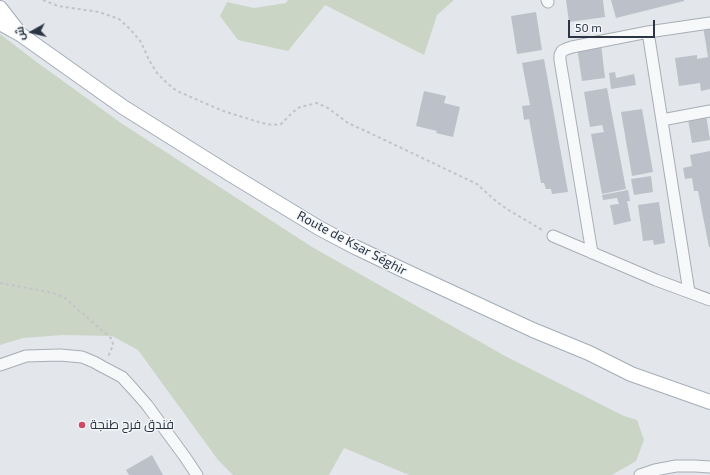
<!DOCTYPE html>
<meta charset="utf-8">
<style>
body{margin:0}
#map{position:relative;width:710px;height:475px;overflow:hidden;background:#e3e7eb;font-family:"Exo 2",Cairo,sans-serif}
canvas{display:block}
.north{position:absolute;left:12px;top:12px;width:40px;height:40px;-webkit-text-stroke:3px #f3f6f8;paint-order:stroke;rotate:262deg;font-size:11px;font-weight:700;line-height:16px;text-align:center;color:#2b3544}
.north::after{content:'';display:block;margin:auto;width:14px;height:18px;background:#2b3544;clip-path:polygon(50% 0,100% 100%,50% 72%,0 100%)}
.scale{position:absolute;left:568px;top:20px;width:87px;height:18px;box-sizing:border-box;border:2px solid #2b3544;border-top:0;padding-left:5px;font-size:12px;line-height:14px;white-space:nowrap;color:#2b3544;-webkit-text-stroke:3px #f3f6f8;paint-order:stroke}
</style>
<div id="map">
<canvas width="710" height="475"></canvas>
<div class="north">ش</div>
<div class="scale">50 m</div>
</div>
<script>
const c = document.querySelector('canvas').getContext('2d');
c.lineJoin = 'round';
function fillPath(path, color) { c.fillStyle = color; c.fill(path, 'evenodd'); }
const shape = rows => new Path2D(rows.map(r => 'M' + r).join(''));
function strokePath(path, color, width, dash) { c.strokeStyle = color; c.lineWidth = width; c.lineCap = dash ? 'butt' : 'round'; c.setLineDash(dash || []); c.stroke(path); }
function drawText(font, color, halo, rows, align = 'center') {
  c.font = font + ' "Exo 2",Cairo,sans-serif'; c.lineWidth = 3; c.setLineDash([]); c.textBaseline = 'middle'; c.strokeStyle = halo; c.fillStyle = color; for (const [text, x, y, turn = 0] of rows) {
    c.save(); c.translate(x, y); c.rotate((+turn || 0) * Math.PI / 180); c.textAlign = isNaN(turn) ? turn : align; if (halo) c.strokeText(text, 0, 0); c.fillText(text, 0, 0); c.restore();
  }
}
fillPath(shape([
 [288,0,454,0,437,15,424,55,325,5,288,51,238,40,220,16,227,2,254,8,286,3],
 [0,34,38,63,121,123,312,247,507,357,624,416,637,420,644,440,636,461,612,475,409,475,344,448,329,475,233,475,218,460,138,350,112,336,63,335,23,338,0,345]
]), '#cad5c5');
fillPath(shape([
 [566,0,603,0,605,17,569,22],
 [611,0,684,0,684,1,616,18],
 [536,12,542,50,517,54,511,16],
 [710,25,710,89,701,91,700,83,679,86,675,58,697,55,697,59,708,57,703,26],
 [601,44,605,78,582,81,577,47],
 [544,59,568,192,552,194,551,189,546,189,544,183,541,183,529,119,524,120,522,106,530,105,522,63],
 [615,72,616,78,634,74,636,85,611,89,609,73],
 [607,88,626,189,602,194,591,134,604,132,602,125,590,127,584,92],
 [424,91,446,96,444,103,460,107,453,137,436,133,437,131,416,126],
 [642,109,653,172,632,176,621,112],
 [706,115,710,140,692,143,688,119],
 [710,151,710,247,709,247,698,191,694,191,692,178,685,179,683,168,692,166,690,155],
 [651,176,653,192,634,195,631,179],
 [628,190,630,201,627,201,631,221,614,225,610,205,619,204,617,198,603,200,602,195],
 [659,202,665,243,654,245,653,240,643,241,638,205],
 [152,455,163,475,129,475,126,470]
]), '#bbc0c9');
const minor = shape([
 [547,0,548,2],
 [648,32,689,292],
 [662,120,710,111],
 [553,236,656,280,710,300],
 [592,253,560,60,560,55,562,51,566,49,572,47,648,32,710,23],
 [0,365,26,356,60,355,82,357,94,362,103,367,122,377,133,389,147,405,185,457,197,475],
 [640,475,655,470,676,466,695,466,710,467]
]);
const major = shape([
 [0,8,17,30],
 [0,23,20,34,123,107,230,174,319,228,355,247,401,269,533,330,589,353,631,374,710,402]
]);
strokePath(minor, '#a8aeb6', 13);
strokePath(major, '#a3acb7', 16);
strokePath(shape([
 [43,0,58,6,99,12,119,19,130,29,141,42,149,60,157,73,168,84,177,91,223,111,262,123,272,125,281,124,293,112,300,107,317,103,328,108,348,123,372,134,477,184,497,202,510,211,544,231],
 [0,283,54,293,65,298,112,339,113,345,108,357]
]), '#c1c5ca', 2, [3, 3]);
strokePath(minor, '#f6f8f9', 11);
strokePath(major, '#fff', 14);
for (const [x, y, r, color] of [
 [82,425,4,"#ce4b65"]
]) { const dot = new Path2D(); dot.arc(x, y, r, 0, 2 * Math.PI); c.fillStyle = color; c.fill(dot); strokePath(dot, '#f3f6f8', 1.5); }
drawText('13px', '#2b3544', '#f3f6f8', [
 ["Route de Ksar Séghir",352,243,28]
]);
drawText('13px', '#2b3544', '#f3f6f8', [
 ["فندق فرح طنجة",90,425]
], 'left');
</script>
